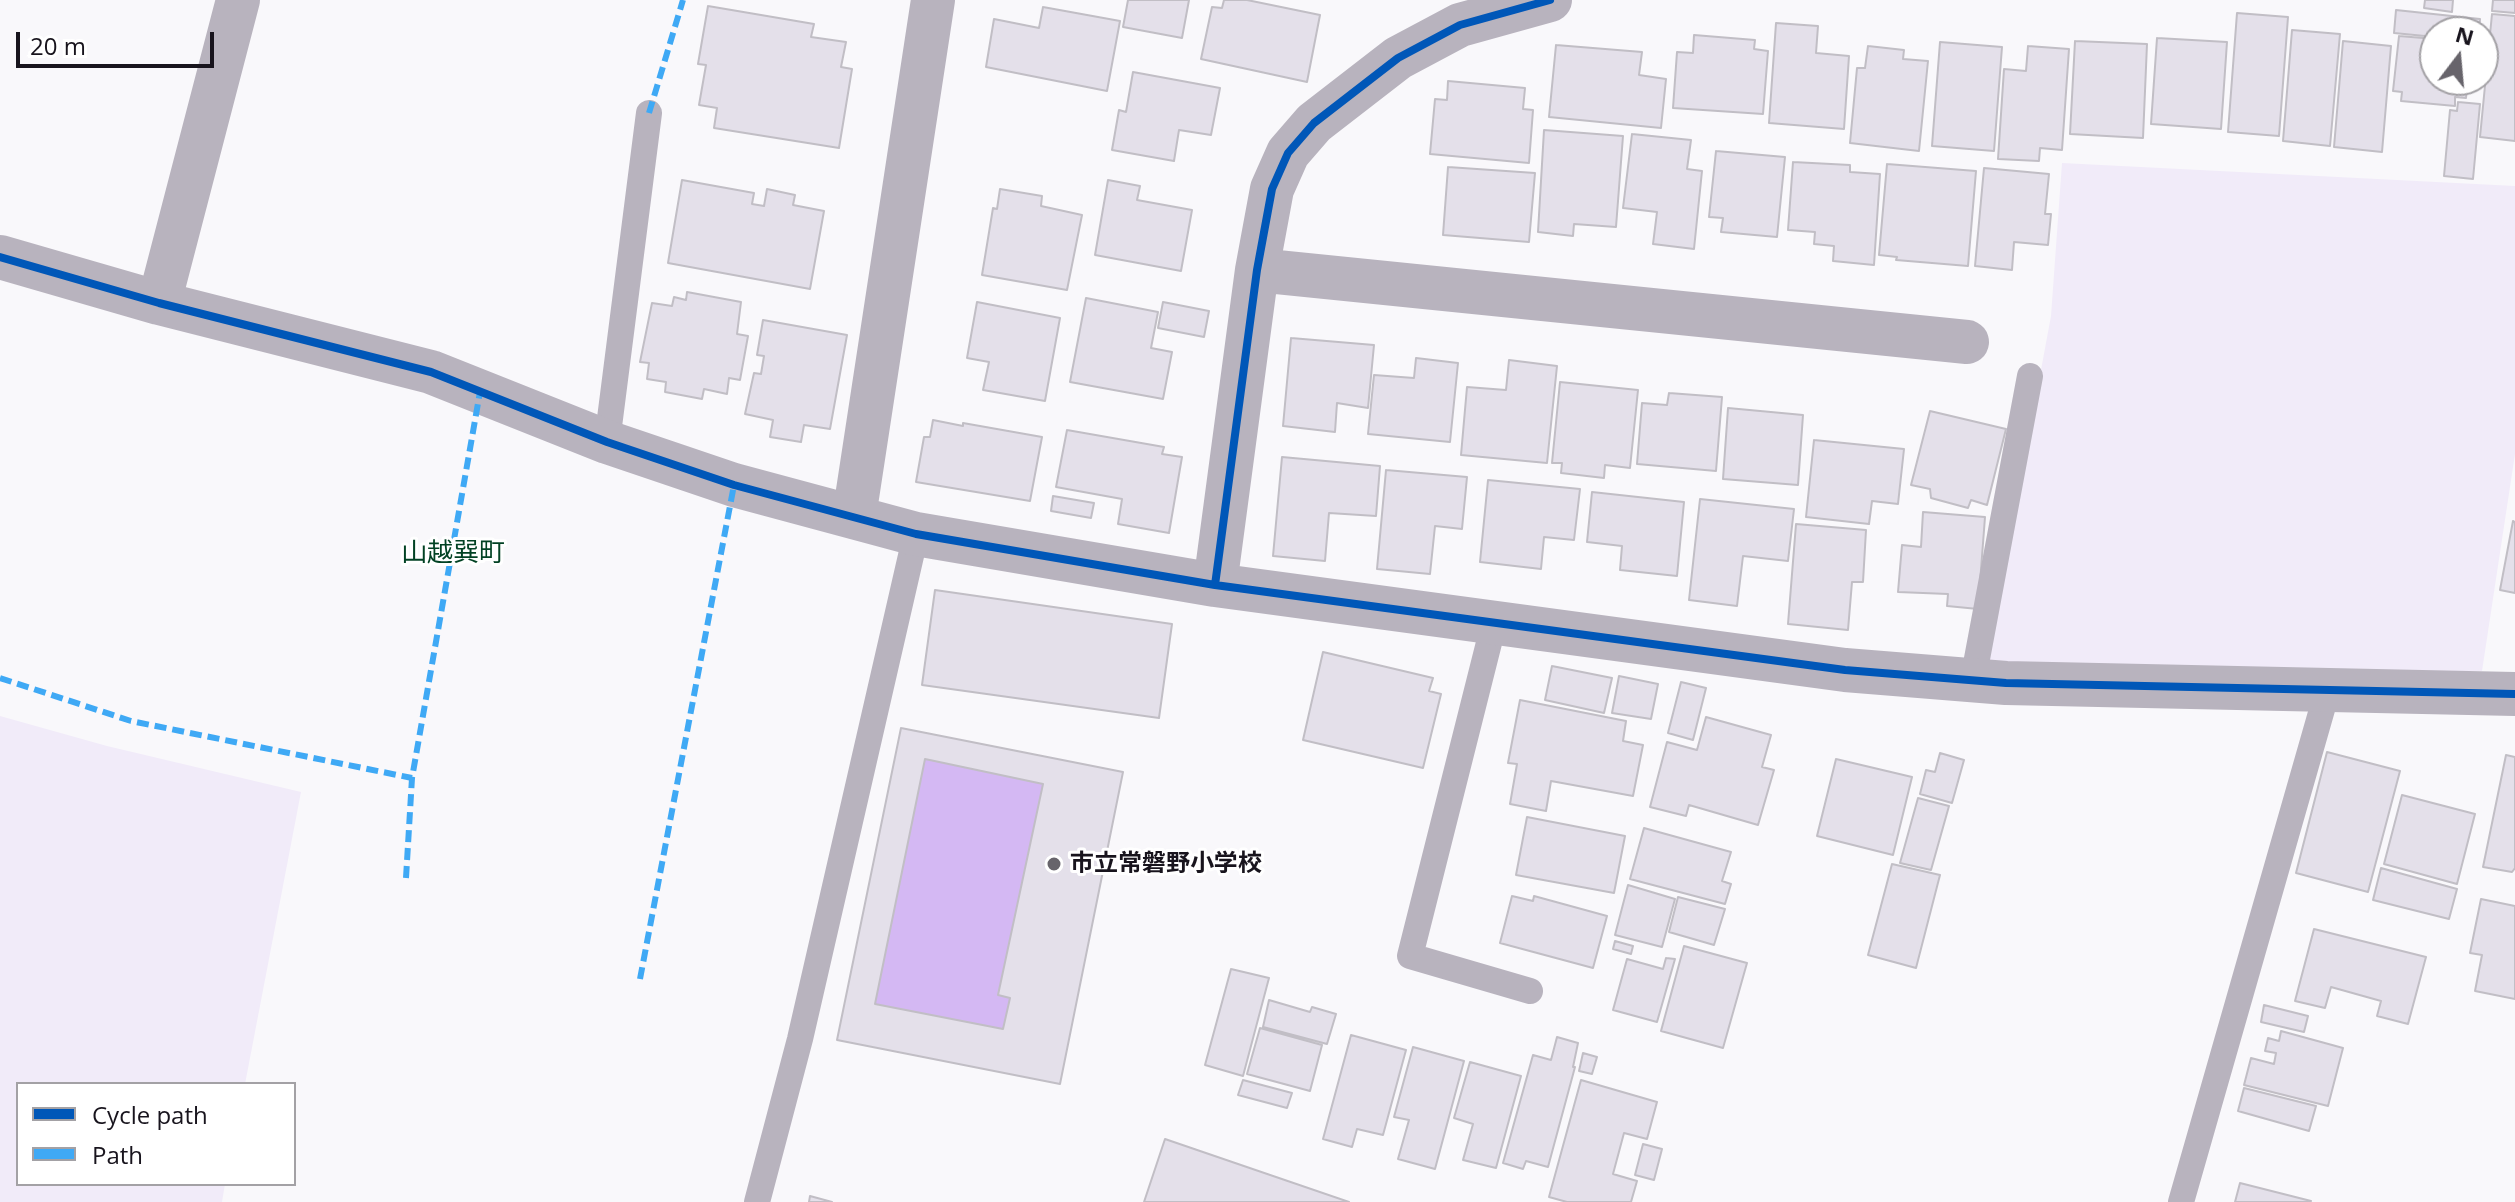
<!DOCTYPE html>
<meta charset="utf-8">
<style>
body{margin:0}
#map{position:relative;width:2515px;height:1202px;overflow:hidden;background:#f9f8fb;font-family:"Open Sans",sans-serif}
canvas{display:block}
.legend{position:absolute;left:16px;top:1082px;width:280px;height:104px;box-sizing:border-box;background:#fff;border:2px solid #a3a1a5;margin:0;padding:10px 14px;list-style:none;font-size:24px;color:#18141d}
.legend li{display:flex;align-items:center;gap:16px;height:40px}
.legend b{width:40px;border:2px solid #a3a1a5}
.north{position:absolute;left:2419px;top:16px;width:80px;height:80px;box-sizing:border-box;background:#fff;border:2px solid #a3a1a5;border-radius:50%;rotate:16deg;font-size:22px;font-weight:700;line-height:32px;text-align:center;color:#18141d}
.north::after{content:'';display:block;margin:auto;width:28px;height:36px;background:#67646b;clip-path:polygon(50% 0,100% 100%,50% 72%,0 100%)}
.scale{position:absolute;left:16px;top:32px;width:198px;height:36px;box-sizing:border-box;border:4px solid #18141d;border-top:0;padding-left:10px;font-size:24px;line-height:28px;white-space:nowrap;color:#18141d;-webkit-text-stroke:6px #fff;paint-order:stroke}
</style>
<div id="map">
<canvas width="2515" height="1202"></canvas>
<ul class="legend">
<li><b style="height:10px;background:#0057b8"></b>Cycle path</li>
<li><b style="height:10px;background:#3fa9f5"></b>Path</li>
</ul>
<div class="north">N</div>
<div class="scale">20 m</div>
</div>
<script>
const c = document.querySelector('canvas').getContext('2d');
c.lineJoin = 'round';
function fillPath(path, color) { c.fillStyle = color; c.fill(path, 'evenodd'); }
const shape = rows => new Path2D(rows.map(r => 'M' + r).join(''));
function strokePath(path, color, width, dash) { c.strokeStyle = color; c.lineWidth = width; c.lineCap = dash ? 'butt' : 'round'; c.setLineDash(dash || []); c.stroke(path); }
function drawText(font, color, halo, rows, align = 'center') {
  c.font = font + ' "Open Sans","Noto Sans JP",sans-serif'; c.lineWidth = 6; c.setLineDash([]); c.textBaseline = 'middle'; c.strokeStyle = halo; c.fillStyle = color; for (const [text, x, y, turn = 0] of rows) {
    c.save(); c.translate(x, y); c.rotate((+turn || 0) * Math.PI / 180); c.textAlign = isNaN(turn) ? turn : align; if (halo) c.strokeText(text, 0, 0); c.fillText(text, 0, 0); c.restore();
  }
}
fillPath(shape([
 [2062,163,2515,186,2515,454,2482,671,2023,671,1986,666,2051,316],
 [0,716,107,746,301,792,245,1084,18,1084,18,1184,225,1184,222,1202,0,1202]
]), '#f1ebf9');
fillPath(shape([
 [925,759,1043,784,998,995,1010,998,1003,1029,875,1004]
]), '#d4b8f3');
const building = shape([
 [1128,0,1189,0,1182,38,1123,27,1128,0],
 [1224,0,1247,0,1320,15,1307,82,1201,59,1212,7,1222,8,1224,0],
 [2425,0,2453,0,2452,12,2424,8,2425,0],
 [2493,0,2515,0,2515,13,2492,11,2493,0],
 [708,6,814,24,811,37,846,42,841,67,852,69,839,148,714,128,717,108,699,105,706,65,698,64,708,6],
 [1043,7,1120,21,1107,91,986,67,994,19,1039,28,1043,7],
 [2396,10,2480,19,2479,32,2435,32,2435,37,2394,33,2396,10],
 [2237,13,2288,17,2279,136,2228,132,2237,13],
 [2492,14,2515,16,2515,141,2480,137,2492,14],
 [1776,23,1818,26,1816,53,1849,56,1844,129,1769,123,1776,23],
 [2292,30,2340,34,2330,146,2283,141,2292,30],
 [1694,35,1755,40,1754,49,1768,51,1763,114,1673,108,1677,52,1693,53,1694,35],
 [2399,36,2435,39,2435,80,2468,80,2466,98,2455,97,2455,106,2401,101,2402,92,2393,91,2399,36],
 [2157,38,2227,42,2221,129,2151,124,2157,38],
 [2075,41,2147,44,2143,138,2070,134,2075,41],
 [2343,41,2391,46,2382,152,2334,147,2343,41],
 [1940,42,2002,47,1994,151,1932,146,1940,42],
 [1556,45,1642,52,1639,75,1666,79,1661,128,1549,117,1556,45],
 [1868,46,1904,50,1903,59,1928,61,1919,151,1850,143,1857,68,1865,68,1868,46],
 [2028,46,2069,49,2062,150,2040,148,2039,161,1998,159,2004,69,2026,71,2028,46],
 [1133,72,1220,88,1211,135,1179,130,1174,161,1112,150,1119,110,1126,112,1133,72],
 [1448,81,1525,88,1523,109,1533,110,1529,163,1430,154,1435,99,1447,100,1448,81],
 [2458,102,2480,104,2473,179,2444,176,2450,110,2457,111,2458,102],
 [1544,130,1623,136,1616,227,1574,224,1573,236,1538,232,1544,130],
 [1632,134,1691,140,1687,169,1702,171,1694,249,1653,244,1657,212,1623,208,1632,134],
 [1716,151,1785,157,1777,237,1721,232,1723,218,1709,217,1716,151],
 [1793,162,1850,165,1850,172,1880,174,1874,265,1833,261,1834,246,1814,244,1815,232,1788,230,1793,162],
 [1887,164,1976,171,1968,266,1896,260,1897,257,1879,255,1887,164],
 [1448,167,1535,173,1529,242,1443,235,1448,167],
 [1984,168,2049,174,2045,214,2051,214,2048,245,2014,242,2012,270,1975,266,1984,168],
 [682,180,754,193,752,204,764,206,767,189,795,195,793,205,824,211,810,289,668,263,682,180],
 [1108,180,1140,186,1137,200,1192,210,1181,271,1095,255,1108,180],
 [1000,189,1042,196,1041,206,1082,215,1067,290,982,275,993,208,997,209,1000,189],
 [687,292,741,302,737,334,748,336,740,380,729,378,727,394,704,389,702,399,665,392,666,382,647,379,649,363,640,362,652,303,672,306,674,297,686,300,687,292],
 [1086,298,1158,312,1151,348,1172,352,1163,399,1070,382,1086,298],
 [977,302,1060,318,1045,401,983,390,989,362,967,358,977,302],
 [1163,302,1209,311,1204,337,1158,328,1163,302],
 [763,320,847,335,830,429,804,425,801,442,770,437,773,420,745,414,754,373,761,374,764,356,757,355,763,320],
 [1291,338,1374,345,1368,408,1337,403,1335,432,1283,426,1291,338],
 [1416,358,1458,363,1450,442,1368,434,1374,375,1414,378,1416,358],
 [1509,360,1557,366,1547,463,1461,455,1467,387,1506,390,1509,360],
 [1560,382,1638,390,1630,468,1605,465,1604,478,1561,473,1562,463,1552,463,1560,382],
 [1669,393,1722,397,1716,471,1637,464,1642,403,1667,405,1669,393],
 [1728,408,1803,415,1798,485,1723,479,1728,408],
 [1930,411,2006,429,1987,505,1971,500,1968,508,1931,498,1930,489,1911,485,1930,411],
 [933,420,963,426,963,423,1042,437,1030,501,916,482,924,437,930,437,933,420],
 [1067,430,1164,447,1162,454,1182,457,1169,533,1118,524,1122,499,1056,487,1067,430],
 [1814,440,1904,449,1898,504,1872,501,1869,524,1806,517,1814,440],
 [1282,457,1380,466,1376,516,1329,513,1325,561,1273,556,1282,457],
 [1386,470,1467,477,1462,529,1435,526,1430,574,1377,569,1386,470],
 [1488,480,1580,489,1574,540,1544,537,1541,569,1480,562,1488,480],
 [1592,492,1684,502,1677,576,1620,570,1622,546,1587,542,1592,492],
 [1053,496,1094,503,1091,518,1051,511,1053,496],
 [1700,499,1794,509,1788,561,1743,556,1737,606,1689,600,1700,499],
 [1923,512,1985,517,1978,609,1947,606,1948,594,1898,592,1902,545,1921,547,1923,512],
 [2513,521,2515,522,2515,593,2500,590,2513,521],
 [1796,524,1866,530,1863,582,1852,582,1848,630,1788,624,1796,524],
 [935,590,1172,624,1159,718,922,685,935,590],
 [1323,652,1433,678,1429,691,1441,694,1423,768,1303,740,1323,652],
 [1552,666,1612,678,1604,713,1545,700,1552,666],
 [1619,676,1658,684,1651,719,1612,713,1619,676],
 [1681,682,1706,688,1693,740,1668,733,1681,682],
 [1520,700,1626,721,1623,741,1643,745,1633,796,1551,781,1546,811,1510,804,1517,764,1508,763,1520,700],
 [1706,717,1771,735,1762,767,1774,770,1758,825,1689,805,1686,816,1650,807,1667,742,1697,750,1706,717],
 [901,728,1123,772,1060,1084,837,1040,901,728],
 [925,759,1043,784,998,995,1010,998,1003,1029,875,1004,925,759],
 [2327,752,2400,771,2368,892,2296,873,2327,752],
 [1940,753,1964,760,1952,803,1920,794,1926,770,1935,772,1940,753],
 [2506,755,2515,757,2515,868,2512,872,2483,867,2506,755],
 [1836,759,1912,777,1893,855,1817,836,1836,759],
 [2402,795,2475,814,2457,884,2384,864,2402,795],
 [1918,798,1949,806,1931,870,1900,863,1918,798],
 [1527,817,1625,836,1614,893,1516,875,1527,817],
 [1644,828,1731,852,1722,881,1731,884,1725,904,1630,879,1644,828],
 [1892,864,1940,875,1916,968,1868,955,1892,864],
 [2381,868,2457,889,2449,919,2373,900,2381,868],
 [1628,885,1675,899,1662,947,1615,935,1628,885],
 [1512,896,1533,901,1534,896,1607,916,1593,968,1500,943,1512,896],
 [1678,897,1725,909,1714,945,1669,932,1678,897],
 [2481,899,2515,906,2515,999,2475,991,2482,955,2470,953,2481,899],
 [2314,929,2426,957,2408,1024,2377,1016,2381,1001,2331,987,2325,1008,2295,1001,2314,929],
 [1615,941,1633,946,1631,954,1613,949,1615,941],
 [1684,946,1747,963,1723,1048,1661,1031,1684,946],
 [1666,958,1675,959,1657,1022,1613,1010,1627,959,1663,969,1666,958],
 [1231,969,1269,978,1243,1076,1205,1065,1231,969],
 [1269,1000,1310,1012,1312,1007,1336,1014,1327,1044,1263,1027,1269,1000],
 [2264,1005,2308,1016,2304,1032,2261,1022,2264,1005],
 [1260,1028,1322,1045,1310,1091,1247,1074,1260,1028],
 [2281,1031,2343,1048,2328,1106,2244,1085,2251,1058,2274,1064,2276,1053,2265,1051,2268,1038,2279,1041,2281,1031],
 [1351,1035,1406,1050,1383,1135,1357,1129,1352,1147,1323,1139,1351,1035],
 [1557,1037,1578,1043,1573,1067,1575,1067,1548,1167,1526,1161,1523,1169,1503,1163,1533,1055,1551,1060,1557,1037],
 [1413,1047,1464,1061,1435,1169,1398,1159,1409,1120,1394,1117,1413,1047],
 [1583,1053,1597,1057,1592,1074,1579,1071,1583,1053],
 [1470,1062,1521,1076,1496,1168,1463,1160,1473,1124,1454,1118,1470,1062],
 [1243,1080,1292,1093,1287,1108,1238,1095,1243,1080],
 [1581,1080,1657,1102,1647,1139,1624,1133,1613,1174,1637,1181,1631,1202,1567,1202,1549,1197,1581,1080],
 [2244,1088,2316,1106,2309,1131,2238,1111,2244,1088],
 [1165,1139,1349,1202,1144,1202,1165,1139],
 [1643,1144,1662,1149,1654,1180,1635,1175,1643,1144],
 [2240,1183,2311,1201,2310,1202,2235,1202,2240,1183],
 [810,1196,832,1202,809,1202,810,1196]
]);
fillPath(building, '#e4e0ea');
strokePath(building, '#c1bec5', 2);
strokePath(shape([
 [607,442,649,113],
 [1494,623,1410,956,1530,991],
 [1973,680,2030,376],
 [757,1202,800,1039,916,534],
 [2181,1202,2327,692]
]), '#b8b3be', 26);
strokePath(shape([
 [0,257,159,303,431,372,607,442,734,485,916,534,1215,585,1845,670,2006,683,2515,694],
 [1257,270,1967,342],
 [159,303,238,0],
 [854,517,933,0],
 [1215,585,1257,270,1272,189,1288,153,1314,123,1398,58,1460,25,1550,0]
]), '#b8b3be', 44);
strokePath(shape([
 [649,113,683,0],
 [0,678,131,721,412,778,480,392],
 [406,878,412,778],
 [640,979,734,485]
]), '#3fa9f5', 6, [12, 6]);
strokePath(shape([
 [0,257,159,303,431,372,607,442,734,485,916,534,1215,585,1845,670,2006,683,2515,694],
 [1215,585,1257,270,1272,189,1288,153,1314,123,1398,58,1460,25,1550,0]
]), '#0057b8', 8);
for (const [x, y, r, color] of [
 [1054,864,8,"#67646b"]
]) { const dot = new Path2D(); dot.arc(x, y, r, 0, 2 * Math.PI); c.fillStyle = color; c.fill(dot); strokePath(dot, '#fff', 3); }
drawText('bold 24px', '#18141d', '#fff', [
 ["市立常磐野小学校",1070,864]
], 'left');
drawText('26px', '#024224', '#fff', [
 ["山越巽町",453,554]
]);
</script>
